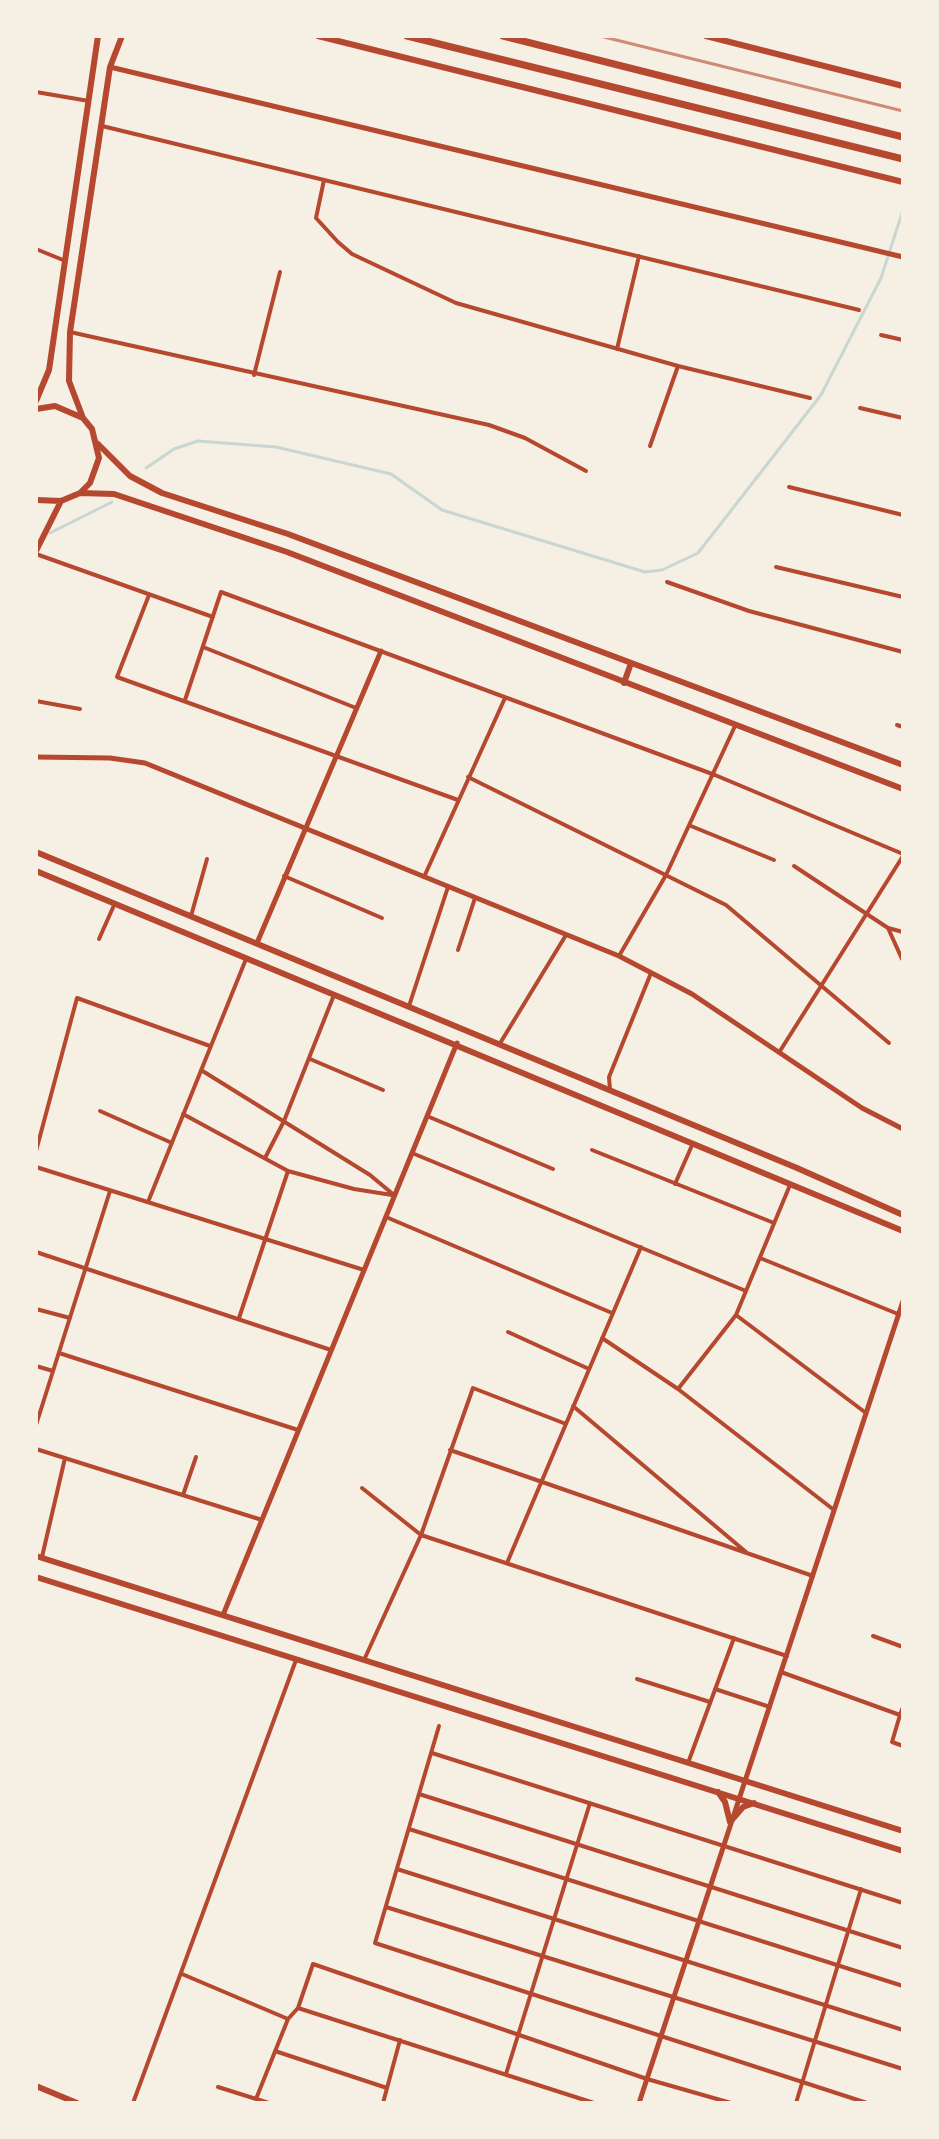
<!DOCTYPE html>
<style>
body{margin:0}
#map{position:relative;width:939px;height:2139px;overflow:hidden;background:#f6efe4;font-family:Ubuntu,sans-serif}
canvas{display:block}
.frame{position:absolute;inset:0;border:38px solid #f6efe4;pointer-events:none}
</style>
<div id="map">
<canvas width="939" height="2139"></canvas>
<div class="frame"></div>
</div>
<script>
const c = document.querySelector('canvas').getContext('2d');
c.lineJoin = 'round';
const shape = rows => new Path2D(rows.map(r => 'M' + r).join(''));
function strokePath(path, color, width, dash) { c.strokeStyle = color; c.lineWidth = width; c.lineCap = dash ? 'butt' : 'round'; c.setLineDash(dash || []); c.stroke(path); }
strokePath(shape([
 [146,468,174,449,198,441,276,447,391,474,442,510,645,572,662,570,698,553,821,395,881,278,903,210],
 [50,533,112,502]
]), '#c9d6d2', 3);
strokePath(shape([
 [36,92,89,101],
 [102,126,859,310],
 [324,180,316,218,338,242,352,254,456,303,678,366,810,398],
 [36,249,63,260],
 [70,332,489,425,525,438,586,471],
 [881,335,903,340],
 [617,349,639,256],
 [254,375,280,272],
 [860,408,903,418],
 [650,446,678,366],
 [789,487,903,515],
 [36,554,213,617],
 [776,567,903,597],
 [667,582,749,611,903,652],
 [149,595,117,677,458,800],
 [203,647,356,708],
 [185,700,221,592,715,775,903,854],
 [36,701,80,709],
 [897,725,903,727],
 [468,777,726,905,889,1043],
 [691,826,774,860],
 [794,866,888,928,902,959],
 [284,876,382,918],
 [424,877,505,698],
 [191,916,207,859],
 [888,928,903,932],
 [99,939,115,903],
 [458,950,475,898],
 [619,956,666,875,735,726],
 [409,1006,448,887],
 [499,1045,566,935],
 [780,1051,903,856],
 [310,1059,383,1090],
 [201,1070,370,1175,394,1195],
 [610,1090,609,1077,651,973],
 [100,1111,172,1143],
 [183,1114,288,1171,239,1318],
 [427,1116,553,1169],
 [592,1150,774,1223],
 [36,1151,77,998,210,1046],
 [412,1153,746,1291],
 [265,1158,284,1121,334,995],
 [36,1167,364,1270],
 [288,1171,354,1189,392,1195],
 [675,1184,693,1143],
 [148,1202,246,959],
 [386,1217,612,1313],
 [36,1252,331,1350],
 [760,1258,898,1314],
 [36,1309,70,1318],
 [736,1315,866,1413],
 [508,1332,589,1369],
 [602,1338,678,1389,834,1510],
 [59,1353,298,1430],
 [36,1366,53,1371],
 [678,1389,736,1315,790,1185],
 [573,1406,746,1552],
 [36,1425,110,1191],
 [36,1449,262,1520],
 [450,1450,813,1576],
 [362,1488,421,1535,787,1656],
 [183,1495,196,1457],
 [42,1557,65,1458],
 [507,1563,641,1247],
 [873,1636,903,1647],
 [364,1660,421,1535,473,1388,566,1424],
 [781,1672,900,1715,903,1707],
 [637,1679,710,1702],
 [715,1689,770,1707],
 [900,1715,892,1742,903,1746],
 [439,1726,375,1943,867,2103],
 [432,1753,903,1903],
 [688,1763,734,1638],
 [419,1794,903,1948],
 [409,1829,903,1986],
 [397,1869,903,2030],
 [386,1907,903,2069],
 [182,1974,288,2019],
 [298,2008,594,2103],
 [275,2051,387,2088],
 [506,2074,590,1803],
 [218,2087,269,2103],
 [256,2099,288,2019,298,2008,313,1964,647,2079,731,2103],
 [133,2103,296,1660],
 [383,2103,400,2040],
 [796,2103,861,1889]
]), '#b5482f', 4);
strokePath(shape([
 [110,67,903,257],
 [36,757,110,758,145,763,619,956,692,994,862,1108,903,1129],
 [257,943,381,651],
 [223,1615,457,1043],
 [639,2103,903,1301]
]), '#b5482f', 5);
strokePath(shape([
 [318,36,903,182],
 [706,36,903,86],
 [36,401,49,370,98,36],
 [36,409,55,406,83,418,92,429,99,458,90,483,80,493,61,501,36,500],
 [83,418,69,381,70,332,110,67,122,36],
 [98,444,130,476,162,493,288,534,903,765],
 [80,493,114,494,287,552,903,789],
 [36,551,61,501],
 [624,683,631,663],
 [36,852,797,1168,903,1215],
 [36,871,903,1231],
 [36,2086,77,2103]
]), '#b5482f', 6);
strokePath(shape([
 [36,1556,903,1831],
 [36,1577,903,1851],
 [718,1792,725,1802,730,1822],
 [730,1822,743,1807,754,1803]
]), '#b5482f', 6);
strokePath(shape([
 [407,36,903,159],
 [503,36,903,137]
]), '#b5482f', 7);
strokePath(shape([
 [600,36,903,111]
]), '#cf8b77', 3);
</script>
